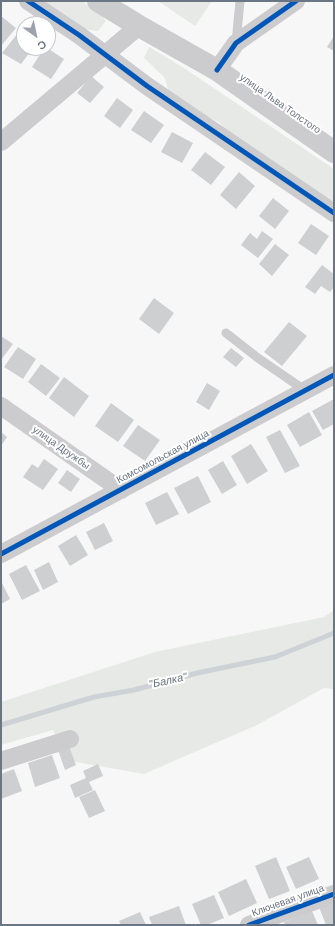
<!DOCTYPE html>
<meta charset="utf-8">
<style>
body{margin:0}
#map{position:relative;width:335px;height:926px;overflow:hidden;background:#f7f7f7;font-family:Arial,sans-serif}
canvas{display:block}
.frame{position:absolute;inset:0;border:2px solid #6b7684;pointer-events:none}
.north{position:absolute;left:16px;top:16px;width:40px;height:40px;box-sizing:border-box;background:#fff;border:1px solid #c4c8ce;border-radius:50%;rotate:147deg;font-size:11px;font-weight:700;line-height:16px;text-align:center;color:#6b7684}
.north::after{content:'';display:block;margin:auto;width:14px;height:18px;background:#9ca3ac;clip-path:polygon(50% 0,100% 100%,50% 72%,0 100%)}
</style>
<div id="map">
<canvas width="335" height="926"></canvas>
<div class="frame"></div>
<div class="north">С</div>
</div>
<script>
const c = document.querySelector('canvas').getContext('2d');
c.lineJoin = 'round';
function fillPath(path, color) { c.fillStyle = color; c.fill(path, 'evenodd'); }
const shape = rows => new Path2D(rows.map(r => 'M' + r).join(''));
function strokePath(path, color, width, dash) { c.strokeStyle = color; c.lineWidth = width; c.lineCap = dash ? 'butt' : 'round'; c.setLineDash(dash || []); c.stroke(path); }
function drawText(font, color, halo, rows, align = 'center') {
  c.font = font + ' Arial,sans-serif'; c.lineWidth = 4; c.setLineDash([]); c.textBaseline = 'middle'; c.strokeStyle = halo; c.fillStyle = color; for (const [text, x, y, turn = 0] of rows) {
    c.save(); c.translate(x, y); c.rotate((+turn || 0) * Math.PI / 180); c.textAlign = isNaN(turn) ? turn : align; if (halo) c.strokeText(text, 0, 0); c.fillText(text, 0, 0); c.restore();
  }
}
fillPath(shape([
 [40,1,82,1,100,14,106,21,98,31,89,30,70,24],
 [158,1,212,1,195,26],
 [149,47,184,68,334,169,334,208,241,147,219,122,197,112,170,94,164,77,144,58],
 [334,610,334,689,324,688,257,725,144,774,70,761,53,730,1,745,1,702,155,652,324,617]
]), '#e6e9e5');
strokePath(shape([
 [1,725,94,697,134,690,197,673,275,657,334,633]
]), '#cdd2d6', 5);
fillPath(shape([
 [1,16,16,28,1,46],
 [22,28,24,29,24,48,33,48,21,64,2,53],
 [334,36,334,51,327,47],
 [44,48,47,48,64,59,51,79,32,67],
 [91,76,104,87,90,103,77,93],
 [117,98,133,110,120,128,104,116],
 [144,111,164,125,151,143,131,130],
 [172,132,193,143,182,163,161,152],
 [205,152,225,167,211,185,191,170],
 [239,172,255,186,236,209,220,195],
 [273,198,289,211,275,229,259,216],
 [311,224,329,236,316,255,298,243],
 [262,231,273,239,258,258,241,245,250,233,257,239],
 [275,244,289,255,272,276,259,264],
 [322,265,334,274,334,287,330,292,321,286,315,294,305,287],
 [154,298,174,313,159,334,139,319],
 [289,322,307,336,282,366,264,352],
 [1,336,13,344,1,360],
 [18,347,36,359,23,379,4,367],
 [231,348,244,358,236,367,223,357],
 [41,364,60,378,46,396,28,382],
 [64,377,89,396,74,417,49,398],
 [207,383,220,391,209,410,196,402],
 [334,399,334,424,323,430,312,411],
 [111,403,134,420,118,442,95,426],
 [309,412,322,435,300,447,287,425],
 [138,425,160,440,145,461,123,446],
 [280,430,300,466,285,473,266,437],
 [1,432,7,437,1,446],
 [251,444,268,471,247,484,231,456],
 [44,459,58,469,43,490,23,477,32,464,38,468],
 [223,461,237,485,222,494,208,470],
 [67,470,80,479,71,492,58,483],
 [198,476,211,502,188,514,174,488],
 [167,492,179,514,156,525,145,503],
 [104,523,113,541,95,550,86,532],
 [76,535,88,555,70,566,58,546],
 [49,562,58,582,43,590,34,570],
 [26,565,40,591,22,600,9,574],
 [1,581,10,599,1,604],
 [69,746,76,765,65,770,58,750],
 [52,755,60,778,35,787,28,763],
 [98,764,103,776,89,782,93,790,75,798,70,785,86,778,83,771],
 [14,769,22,791,1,799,1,774],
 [95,790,105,811,89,818,79,797],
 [276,857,290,891,269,899,255,866],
 [309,857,319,879,296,889,286,867],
 [246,879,257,903,229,916,218,892],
 [214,895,224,918,207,925,201,925,192,904],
 [334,901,334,925,326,925,319,907],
 [179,906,186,925,152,925,149,917],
 [312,911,318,925,285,925,284,922],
 [140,912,146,925,121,925,119,921]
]), '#cecfd0');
strokePath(shape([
 [236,43,240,1],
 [226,333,258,358,306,391]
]), '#ccccce', 9);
strokePath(shape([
 [28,1,79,35,147,86,334,213],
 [217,70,236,43,296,1],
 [1,142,139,26],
 [1,406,121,490],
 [1,554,334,375],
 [1,761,70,739],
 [249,925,334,894]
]), '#ccccce', 18);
strokePath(shape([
 [98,1,139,26,217,70,334,152]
]), '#ccccce', 22);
strokePath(shape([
 [28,1,79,35,147,86,334,213],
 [217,70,236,43,296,1],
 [1,554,334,375],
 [249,925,334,894]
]), '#0057b8', 5);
drawText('10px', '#6b7684', '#fff', [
 ["улица Льва Толстого",280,104,35],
 ["улица Дружбы",61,448,35],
 ["Комсомольская улица",163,457,-28],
 ["Ключевая улица",288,901,-20]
]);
drawText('italic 11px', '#67767f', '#fff', [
 ["\"Балка\"",168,681,-12]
]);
</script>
